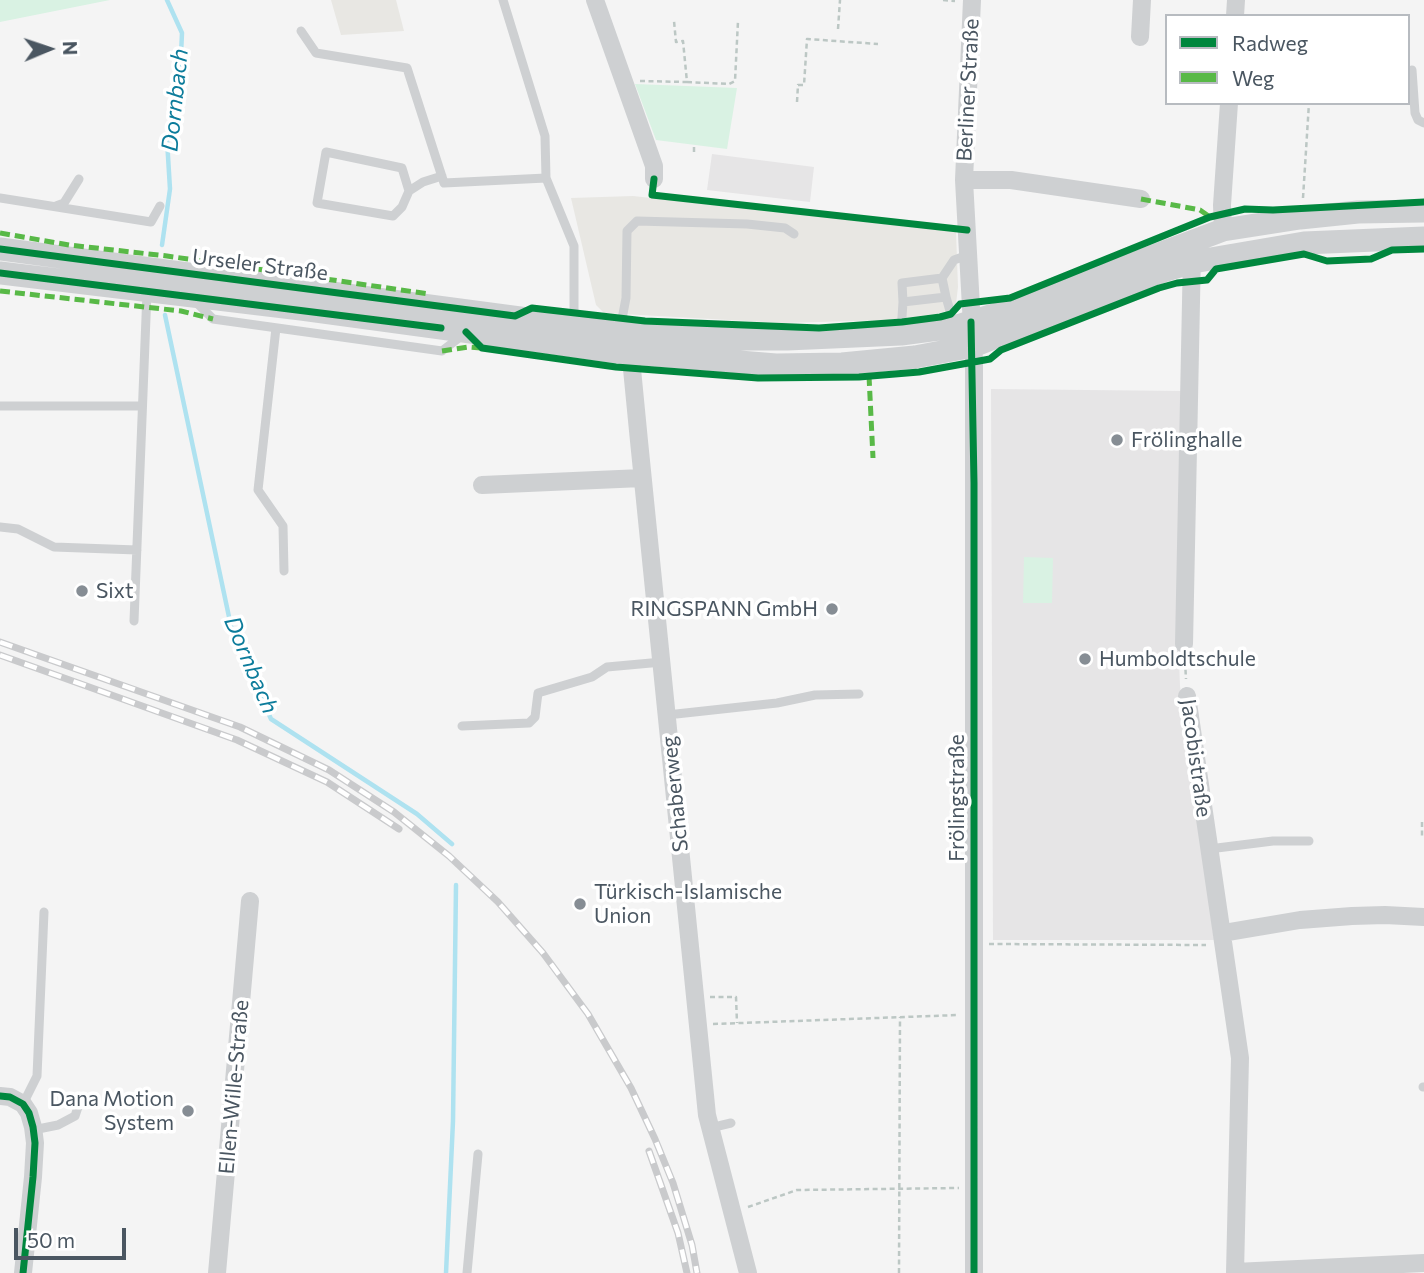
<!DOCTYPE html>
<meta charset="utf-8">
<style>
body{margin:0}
#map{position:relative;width:1424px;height:1273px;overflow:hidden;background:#f4f4f4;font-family:Commissioner,sans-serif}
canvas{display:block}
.legend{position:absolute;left:1165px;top:14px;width:245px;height:91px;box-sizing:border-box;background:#fff;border:2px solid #b7bbc0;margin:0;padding:9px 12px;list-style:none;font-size:21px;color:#4a5661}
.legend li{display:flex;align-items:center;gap:14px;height:35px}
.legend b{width:35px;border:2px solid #b7bbc0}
.north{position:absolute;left:14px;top:14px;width:70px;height:70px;-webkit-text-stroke:5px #fff;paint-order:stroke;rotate:88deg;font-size:19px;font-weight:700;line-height:28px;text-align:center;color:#4a5661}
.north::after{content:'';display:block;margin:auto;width:24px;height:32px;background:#4a5661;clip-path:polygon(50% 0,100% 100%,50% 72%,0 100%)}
.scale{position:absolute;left:14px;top:1228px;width:112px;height:32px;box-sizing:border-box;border:4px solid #4a5661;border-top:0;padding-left:9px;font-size:21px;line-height:24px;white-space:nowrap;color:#4a5661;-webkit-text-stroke:5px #fff;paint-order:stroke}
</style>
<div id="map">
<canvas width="1424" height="1273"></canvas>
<ul class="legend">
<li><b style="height:9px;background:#00873e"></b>Radweg</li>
<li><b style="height:9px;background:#58b947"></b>Weg</li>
</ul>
<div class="north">N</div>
<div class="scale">50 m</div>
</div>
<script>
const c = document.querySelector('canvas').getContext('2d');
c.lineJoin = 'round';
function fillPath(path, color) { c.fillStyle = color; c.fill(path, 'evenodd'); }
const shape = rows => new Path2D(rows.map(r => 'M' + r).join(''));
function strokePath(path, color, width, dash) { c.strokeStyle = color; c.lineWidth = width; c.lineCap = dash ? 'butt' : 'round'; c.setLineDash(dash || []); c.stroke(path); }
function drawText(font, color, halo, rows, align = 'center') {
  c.font = font + ' Commissioner,sans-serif'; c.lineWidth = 7; c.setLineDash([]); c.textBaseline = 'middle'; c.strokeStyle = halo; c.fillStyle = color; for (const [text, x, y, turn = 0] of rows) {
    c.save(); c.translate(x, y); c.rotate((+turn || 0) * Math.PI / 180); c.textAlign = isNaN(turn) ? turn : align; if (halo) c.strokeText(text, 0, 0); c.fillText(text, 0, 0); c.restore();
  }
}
fillPath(shape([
 [331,0,396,0,404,31,341,35],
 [633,196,956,232,958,287,956,304,947,311,935,314,889,320,783,323,604,313,596,305,571,198]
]), '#e8e7e3');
fillPath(shape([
 [712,154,814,167,810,202,707,190],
 [991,389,1182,391,1178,633,1180,686,1214,940,993,940]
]), '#e6e5e6');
fillPath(shape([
 [0,0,110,0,0,22],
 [635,84,737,88,727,149,656,140],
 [1024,557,1053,558,1052,603,1023,603]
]), '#d9f2e3');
strokePath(shape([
 [162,245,170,189,167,140,180,77,182,33,167,0],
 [165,315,232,631,271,719,417,814,452,844],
 [446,1273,453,1121,456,885]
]), '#aee2f0', 4.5);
strokePath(shape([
 [943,0,955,1],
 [838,29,840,0],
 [640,81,687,82,683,41,676,42,674,21],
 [687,82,729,84,735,81,738,21],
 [797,102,798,85,804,85,807,39,878,44],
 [694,152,694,145],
 [1303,198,1309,103],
 [1185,661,1186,679],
 [1422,822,1422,836,1424,836],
 [989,944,1206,945],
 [710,997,736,997,737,1023],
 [713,1024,958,1015],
 [748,1207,797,1190,959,1188],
 [899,1273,900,1017]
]), '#bcc7c4', 2.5, [5, 3.5]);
strokePath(shape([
 [503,0,545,136,546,178],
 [301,31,316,53,407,68,444,183,546,178,574,246,574,323],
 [1412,70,1415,113,1418,120,1424,123],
 [409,191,402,168,326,152,317,203,393,216,402,207,409,191,423,182,442,176],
 [0,198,151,222,160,206],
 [56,206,64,203,79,179],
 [942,278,954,260,968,255],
 [196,302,213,319,442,351,464,334],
 [903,302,902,283,942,278,946,297],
 [276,328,258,490,283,526,284,571],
 [617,329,622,319,626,298,627,231,637,221,747,224,785,228,794,234],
 [901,332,903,302,946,297,954,325],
 [0,406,142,406],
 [0,527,18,529,54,547,137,550],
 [134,621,147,292],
 [667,715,777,703,815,695,859,694],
 [462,726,529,723,535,717,538,693,592,677,607,667,662,662],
 [1209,849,1273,841,1309,841],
 [1423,1087,1424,1087],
 [23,1104,37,1076,44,912],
 [710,1128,731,1123],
 [33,1130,58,1125,75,1116,78,1107],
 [467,1273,478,1154]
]), '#ced0d2', 9);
strokePath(shape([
 [595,0,654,166,654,179],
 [972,0,964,180,974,362,974,1273],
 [1235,16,1236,0],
 [1140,37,1142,0],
 [964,180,1011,180,1141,199],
 [1223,230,1222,205,1229,103],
 [633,343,632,369,639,441,707,1115,748,1273],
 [482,485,642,478],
 [1184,644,1192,253],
 [1187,696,1240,1058,1235,1273],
 [1223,933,1300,920,1352,916,1385,915,1424,917],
 [0,1096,10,1097,23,1104,29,1113,33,1127,35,1143,33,1177,23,1273],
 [1235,1272,1424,1263],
 [217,1273,250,901]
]), '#ced0d2', 18);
strokePath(shape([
 [0,249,633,333,729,339,787,339,901,334,954,327,1010,310,1223,230,1300,218,1358,212,1424,211],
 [0,273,301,309,618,352,776,365,842,364,915,357,973,346,1163,271,1193,262,1304,243,1424,238]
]), '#ced0d2', 23);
const rail = shape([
 [0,642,240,727,329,770,394,812,449,856,498,902,543,953,588,1014,631,1088,655,1139,673,1183,692,1245,697,1273],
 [0,655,237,740,327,782,399,829],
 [649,1151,678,1233,687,1273]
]);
strokePath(rail, '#c9cacc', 7);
strokePath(rail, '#fff', 4.5, [13]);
strokePath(shape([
 [1141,199,1200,210,1210,217],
 [0,233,69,245,167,256,429,294],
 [0,291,181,311,213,319],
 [442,351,468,347,481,348],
 [869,376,873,458]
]), '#58b947', 5, [10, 5]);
strokePath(shape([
 [654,179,652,195,967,230],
 [0,249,515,316,532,308,645,321,819,328,902,322,940,317,951,314,960,304,1010,298,1210,217,1245,209,1273,210,1424,202],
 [0,273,441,328],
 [971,322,974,483,974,1273],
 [466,332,482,348,616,367,758,378,859,377,919,372,990,359,1001,350,1159,288,1177,283,1207,280,1216,269,1304,254,1327,261,1371,259,1392,250,1424,249],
 [0,1096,10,1097,23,1104,29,1113,33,1127,35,1143,33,1177,23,1273]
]), '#00873e', 7);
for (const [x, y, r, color] of [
 [1117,440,7,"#868d94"],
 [82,591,7,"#868d94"],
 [832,609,7,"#868d94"],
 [1085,659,7,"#868d94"],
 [580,904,7,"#868d94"],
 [188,1111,7,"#868d94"]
]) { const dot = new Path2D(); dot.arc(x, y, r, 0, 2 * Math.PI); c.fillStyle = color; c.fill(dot); strokePath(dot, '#fff', 2.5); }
drawText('21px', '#4a5661', '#fff', [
 ["Berliner Straße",968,90,-87],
 ["Urseler Straße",260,265,7],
 ["Jacobistraße",1196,758,82],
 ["Schaberweg",675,794,-96],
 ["Frölingstraße",957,798,-90],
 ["Ellen-Wille-Straße",234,1087,-85]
]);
drawText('21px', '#4a5661', '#fff', [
 ["Frölinghalle",1131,440],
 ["Sixt",96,591],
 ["RINGSPANN GmbH",818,609,"right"],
 ["Humboldtschule",1099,659],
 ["Türkisch-Islamische",594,892],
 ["Union",594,916],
 ["Dana Motion",174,1099,"right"],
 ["System",174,1123,"right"]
], 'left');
drawText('italic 23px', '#0c7c9b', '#fff', [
 ["Dornbach",175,100,-84],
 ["Dornbach",251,665,67]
]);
</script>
